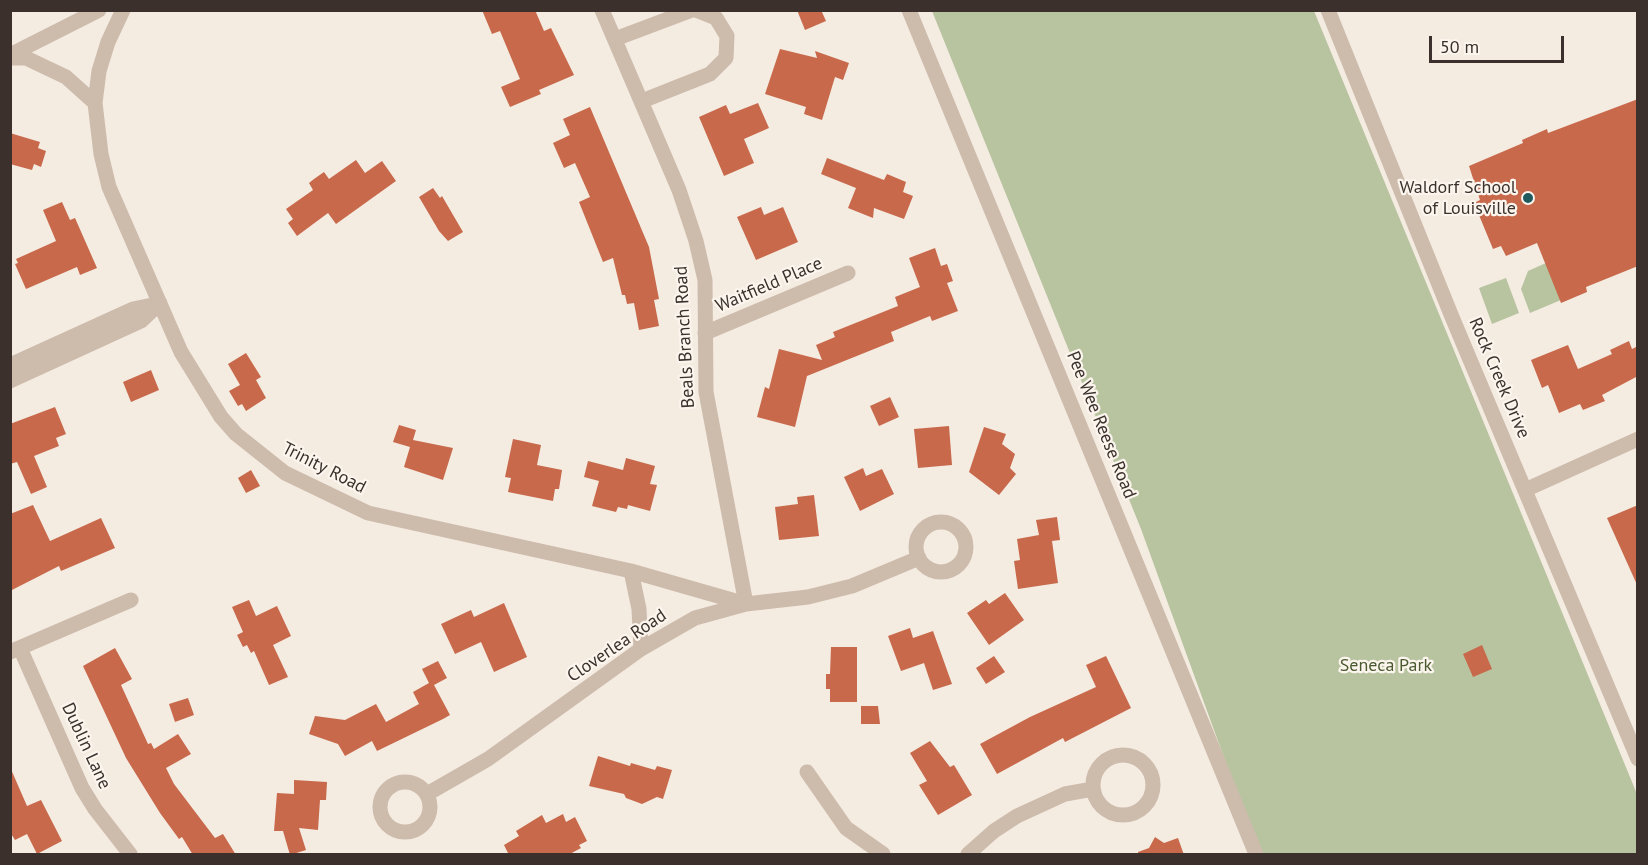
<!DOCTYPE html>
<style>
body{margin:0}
#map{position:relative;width:1648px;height:865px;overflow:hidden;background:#f4ebe1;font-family:"PT Sans",sans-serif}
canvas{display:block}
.frame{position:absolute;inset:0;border:12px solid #3b302b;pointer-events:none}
.scale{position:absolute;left:1429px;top:36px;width:135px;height:27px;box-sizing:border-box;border:3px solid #3b302b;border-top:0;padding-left:8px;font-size:18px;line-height:21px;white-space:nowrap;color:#3b302b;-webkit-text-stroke:4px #fbf5ee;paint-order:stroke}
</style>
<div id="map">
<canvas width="1648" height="865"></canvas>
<div class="frame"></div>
<div class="scale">50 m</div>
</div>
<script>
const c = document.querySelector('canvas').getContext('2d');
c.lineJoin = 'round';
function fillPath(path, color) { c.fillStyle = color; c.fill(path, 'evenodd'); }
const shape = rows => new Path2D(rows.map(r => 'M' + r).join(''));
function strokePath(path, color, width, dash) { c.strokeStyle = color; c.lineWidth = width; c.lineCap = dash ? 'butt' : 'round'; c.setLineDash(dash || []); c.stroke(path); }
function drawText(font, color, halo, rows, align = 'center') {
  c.font = font + ' "PT Sans",sans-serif'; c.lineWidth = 4.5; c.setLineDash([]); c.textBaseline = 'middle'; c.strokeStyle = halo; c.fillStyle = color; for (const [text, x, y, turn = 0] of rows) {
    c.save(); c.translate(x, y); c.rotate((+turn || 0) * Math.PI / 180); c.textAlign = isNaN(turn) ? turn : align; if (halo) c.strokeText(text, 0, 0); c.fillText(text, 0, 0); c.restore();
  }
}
fillPath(shape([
 [932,11,1314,11,1637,794,1637,854,1259,854,1141,529],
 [1546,263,1561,300,1530,313,1521,289,1528,271],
 [1506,278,1519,313,1492,324,1479,288]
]), '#b8c4a0');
fillPath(shape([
 [482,10,535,10,544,31,551,28,574,75,539,90,541,94,510,107,501,87,520,79,500,31,492,34],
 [797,10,821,10,826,21,805,30],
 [780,49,817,58,815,51,849,63,843,80,835,77,822,120,804,114,806,107,765,94],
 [1638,99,1638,266,1586,287,1587,292,1561,303,1537,243,1506,256,1501,246,1493,249,1474,203,1480,200,1469,166,1523,143,1522,140,1547,129,1548,133],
 [758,103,769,128,744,139,754,163,724,176,699,117,726,105,730,114],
 [590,107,649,247,659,299,654,300,659,326,639,330,634,303,627,304,625,295,622,295,613,258,603,262,579,202,590,197,575,163,564,168,553,143,570,135,563,119],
 [10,133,40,142,38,148,46,151,41,167,34,164,32,170,10,164],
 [827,158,884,180,887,174,906,182,903,192,913,196,904,219,874,208,873,218,848,208,856,188,821,174],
 [356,160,365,173,382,161,396,181,336,224,328,213,297,236,288,223,293,219,286,209,313,190,309,183,314,179,324,172,329,179],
 [433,188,440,198,442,196,463,232,448,241,439,231,419,197],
 [62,202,70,220,75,218,97,268,80,275,77,267,26,289,15,264,18,263,16,259,56,241,43,210],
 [761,207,764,215,783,207,798,242,756,260,737,217],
 [935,248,941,266,947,264,953,281,947,283,958,311,932,321,930,316,891,332,894,341,807,376,795,427,757,417,765,387,769,389,779,349,822,360,816,345,835,337,833,332,898,306,895,297,920,287,909,258],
 [1629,341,1632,349,1638,346,1638,376,1602,395,1605,401,1583,410,1580,404,1559,413,1548,385,1542,388,1531,360,1568,345,1578,369,1612,354,1610,350],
 [246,353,261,377,256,380,266,398,246,411,242,404,238,406,229,391,240,385,228,364],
 [151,370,159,390,131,402,123,382],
 [890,397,899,417,879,426,870,406],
 [55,407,66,434,56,438,59,446,34,456,47,487,31,494,17,462,10,464,10,424],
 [399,425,416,430,413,440,453,448,443,480,404,467,410,447,393,442],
 [949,426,952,465,918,468,914,429],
 [984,427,1006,434,1002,444,1015,454,1010,468,1016,474,999,495,969,472],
 [513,439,541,445,537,465,562,470,559,489,555,489,553,501,508,492,511,478,505,477],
 [626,458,655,466,650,484,657,485,650,511,628,505,627,509,618,507,616,512,592,506,599,481,584,477,588,461,623,470],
 [863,468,866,476,882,469,894,494,860,511,844,477],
 [251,470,260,486,246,493,238,478],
 [814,495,819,536,779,540,775,507,798,504,797,497],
 [33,505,50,541,101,518,115,548,61,571,59,566,10,591,10,514],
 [1638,505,1638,587,1607,518],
 [1057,517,1060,540,1052,541,1058,583,1018,589,1014,561,1020,560,1017,539,1039,535,1036,520],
 [1005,593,1024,620,989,645,967,613,986,600,989,604],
 [249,600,256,616,277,606,291,636,273,645,288,677,269,685,254,651,251,653,247,645,243,647,237,635,243,632,232,607],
 [504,603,527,657,494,672,481,642,455,654,441,624,471,610,474,617],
 [910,628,913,638,933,631,952,684,933,690,924,663,901,671,888,636],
 [1482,645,1492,669,1473,677,1463,654],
 [831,647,857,647,857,702,830,702,830,689,826,689,826,674,830,674],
 [115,648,132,679,121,685,148,744,151,743,154,749,178,734,191,754,166,768,174,784,215,838,223,834,236,855,193,855,182,837,179,839,160,813,126,758,83,666],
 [994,656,1005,672,986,684,976,668],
 [1106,656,1131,708,1065,742,1063,738,997,774,980,744,1030,717,1096,687,1086,665],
 [438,661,447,678,434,685,450,715,443,719,377,751,372,741,345,756,338,744,309,734,315,716,345,720,376,704,386,722,419,704,413,692,429,683,422,669],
 [188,698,194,715,175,722,169,704],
 [861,706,878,706,880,724,861,724],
 [930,741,950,767,954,765,972,795,938,815,919,785,927,781,910,753],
 [598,756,630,766,631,763,655,770,657,766,672,770,663,799,657,797,642,804,626,798,624,794,589,786],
 [10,767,27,806,41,800,62,841,37,854,27,834,15,840,10,832],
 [294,780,327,782,326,800,320,800,318,830,299,828,306,850,290,855,283,831,274,831,277,793,294,794],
 [563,814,566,822,575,817,587,841,579,845,581,848,568,855,509,855,504,845,519,836,516,831,542,815,546,823],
 [1155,837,1164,843,1178,838,1184,855,1138,855,1138,852,1149,848]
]), '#c8694b');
strokePath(shape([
 [123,10,108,42,99,71,95,103,101,154,109,187,181,352,221,417,236,434,285,473,368,513,631,571,746,604,706,392,705,280,696,241,679,190,602,10],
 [909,10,1256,854],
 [1328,10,1452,317,1638,759],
 [615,39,692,10],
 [10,55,99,10],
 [10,58,26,58,66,77,95,103],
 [642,101,710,74,726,58,727,36,716,18,696,10],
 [705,333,848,273],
 [10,365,133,309,157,304],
 [10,381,141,321,160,303],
 [1525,490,1638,439],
 '916 547a25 25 0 1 1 50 0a25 25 0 1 1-50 0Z',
 [631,571,639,609,641,649],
 [20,648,82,788,95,809,130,854],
 [10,652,131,600],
 '1093 785a30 30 0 1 1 60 0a30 30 0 1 1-60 0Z',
 [807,772,846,828,883,854],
 '380 807a25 25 0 1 1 50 0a25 25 0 1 1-50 0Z',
 [427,794,488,759,641,649,695,618,746,604,808,597,852,586,919,558],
 [968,854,994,831,1017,816,1065,794,1093,789]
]), '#cdbbac', 15);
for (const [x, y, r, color] of [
 [1528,198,6,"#1f5a5e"]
]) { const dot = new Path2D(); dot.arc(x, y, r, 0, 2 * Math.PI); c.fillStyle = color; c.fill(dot); strokePath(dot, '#fbf5ee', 2); }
drawText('18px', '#3b302b', '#fbf5ee', [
 ["Waldorf School",1516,188],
 ["of Louisville",1516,209]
], 'right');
drawText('18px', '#3b302b', '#fbf5ee', [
 ["Waitfield Place",769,285,-23],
 ["Beals Branch Road",685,337,-93],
 ["Rock Creek Drive",1499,378,67],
 ["Pee Wee Reese Road",1101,425,68],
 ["Trinity Road",324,468,27],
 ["Cloverlea Road",617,646,-34],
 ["Dublin Lane",86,746,65]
]);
drawText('18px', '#4a5a2e', '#fbf5ee', [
 ["Seneca Park",1386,666]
]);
</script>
